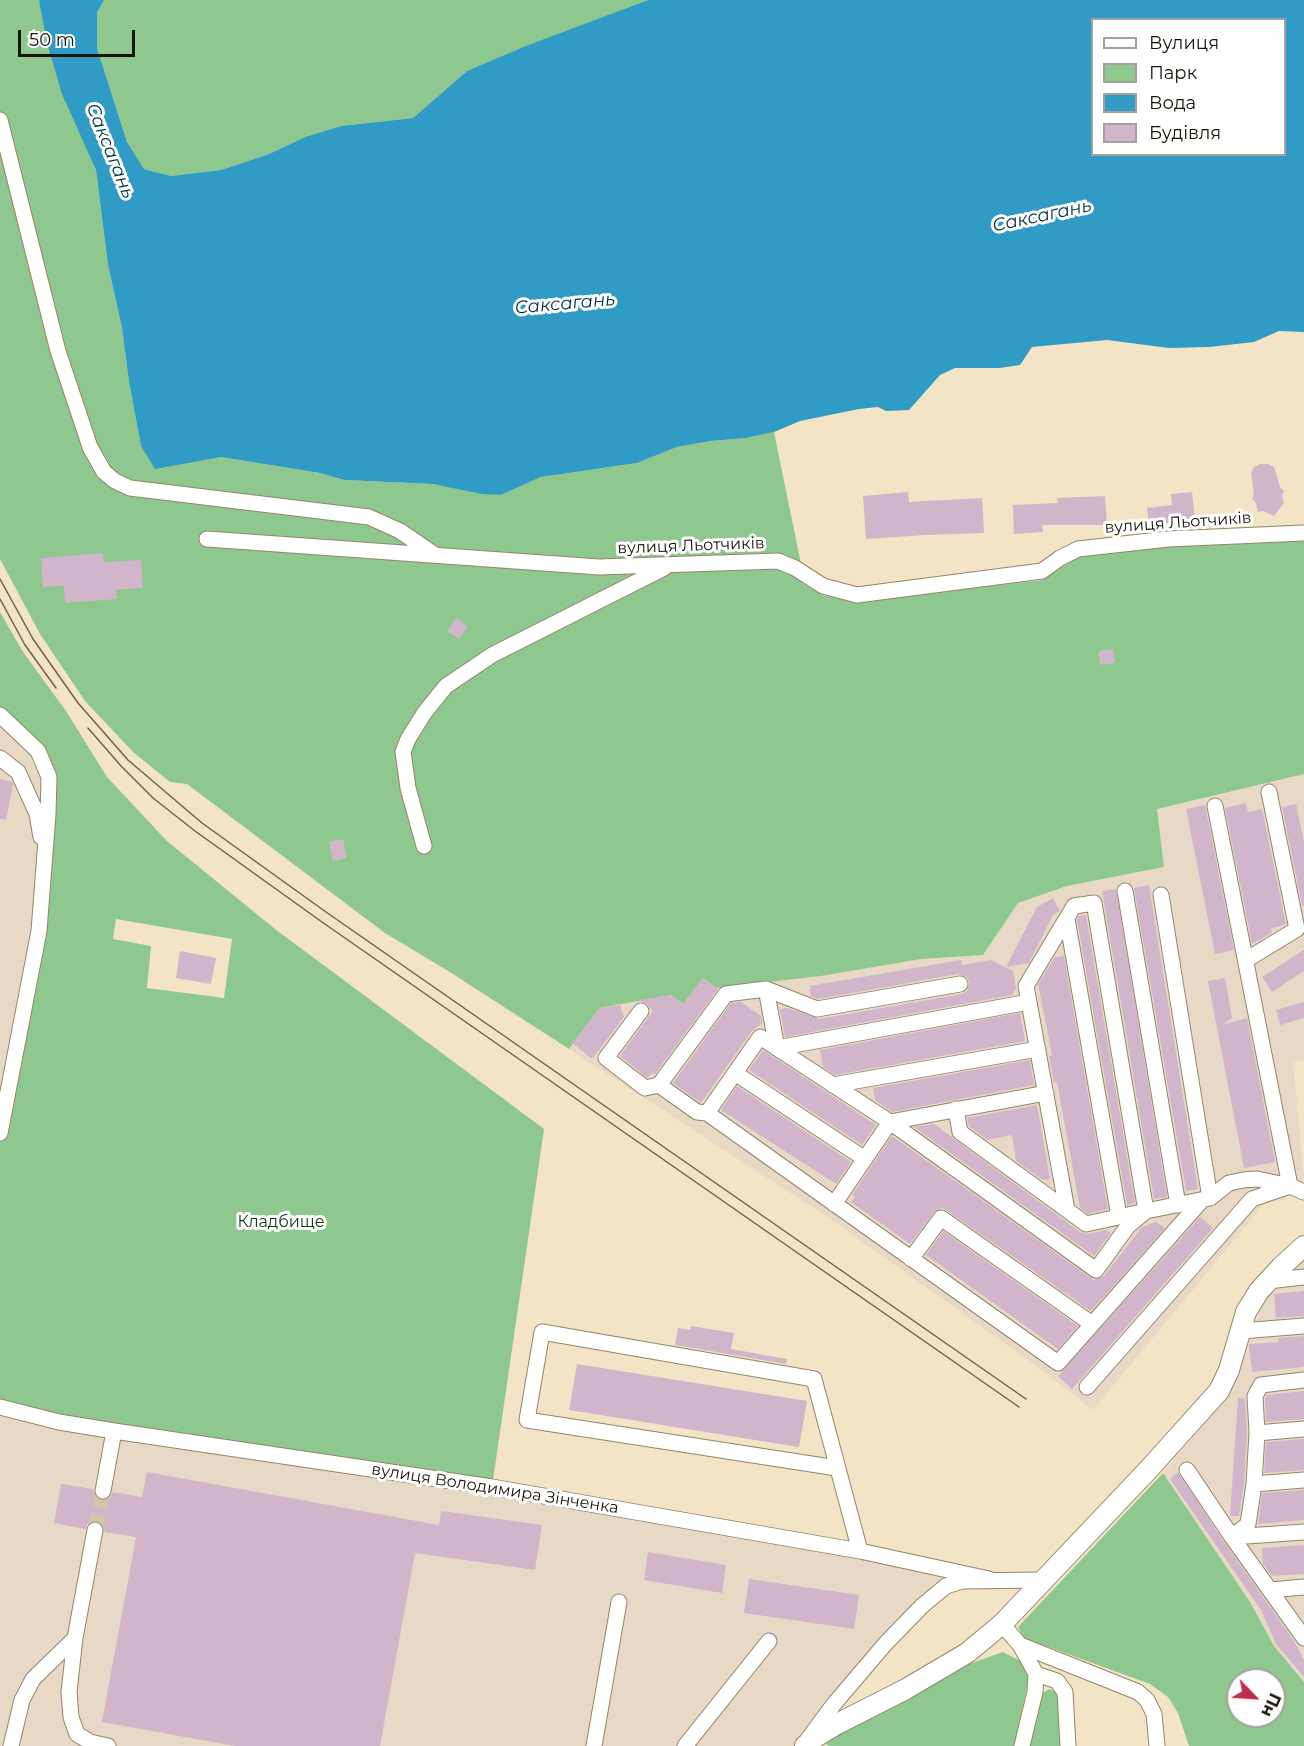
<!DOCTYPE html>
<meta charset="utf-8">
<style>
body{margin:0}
#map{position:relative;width:1304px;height:1746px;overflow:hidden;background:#f3e4c6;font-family:Montserrat,sans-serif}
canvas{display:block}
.legend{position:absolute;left:1091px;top:18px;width:195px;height:138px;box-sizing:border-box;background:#fff;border:2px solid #a3a19d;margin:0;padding:8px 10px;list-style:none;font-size:18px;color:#191309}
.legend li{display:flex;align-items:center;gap:12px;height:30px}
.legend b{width:30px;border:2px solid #a3a19d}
.north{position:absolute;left:1226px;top:1668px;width:60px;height:60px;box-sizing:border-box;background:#fff;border:2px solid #a3a19d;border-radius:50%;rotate:115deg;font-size:16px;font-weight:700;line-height:24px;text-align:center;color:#191309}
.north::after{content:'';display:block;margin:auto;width:21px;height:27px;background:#be2d4d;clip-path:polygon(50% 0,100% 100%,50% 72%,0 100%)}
.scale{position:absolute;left:18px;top:30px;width:117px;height:27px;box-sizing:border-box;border:3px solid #191309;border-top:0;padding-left:8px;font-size:18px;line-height:21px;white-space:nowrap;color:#191309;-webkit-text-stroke:4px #fff;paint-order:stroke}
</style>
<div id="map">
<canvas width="1304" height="1746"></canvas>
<ul class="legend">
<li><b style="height:8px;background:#fff"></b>Вулиця</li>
<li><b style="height:16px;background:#8ec88e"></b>Парк</li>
<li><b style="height:16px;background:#309bc5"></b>Вода</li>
<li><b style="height:16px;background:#d0b5cb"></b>Будівля</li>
</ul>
<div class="north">Пн</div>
<div class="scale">50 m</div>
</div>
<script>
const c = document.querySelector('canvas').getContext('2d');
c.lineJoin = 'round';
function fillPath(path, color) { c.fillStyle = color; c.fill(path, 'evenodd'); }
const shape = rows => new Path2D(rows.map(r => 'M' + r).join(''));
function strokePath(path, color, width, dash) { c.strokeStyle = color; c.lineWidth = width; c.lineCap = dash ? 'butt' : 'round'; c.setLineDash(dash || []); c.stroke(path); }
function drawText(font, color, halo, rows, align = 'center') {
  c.font = font + ' Montserrat,sans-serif'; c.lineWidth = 6; c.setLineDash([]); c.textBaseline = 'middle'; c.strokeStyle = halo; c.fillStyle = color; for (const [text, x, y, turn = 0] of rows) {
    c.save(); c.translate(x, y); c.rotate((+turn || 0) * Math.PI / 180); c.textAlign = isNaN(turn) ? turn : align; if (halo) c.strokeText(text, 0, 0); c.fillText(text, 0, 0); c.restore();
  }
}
fillPath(shape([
 [0,715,49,777,39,931,0,1133],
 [1304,774,1304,1060,1293,1062,1304,1178,1285,1199,1264,1204,1093,1410,1047,1374,838,1224,569,1049,600,1008,671,995,703,978,716,988,821,976,921,959,983,955,1018,903,1067,886,1164,867,1156,809],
 [1304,1260,1304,1682,1274,1646,1250,1602,1163,1473,1228,1396,1238,1374,1263,1302,1288,1274],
 [0,1407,860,1551,989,1579,946,1586,803,1746,0,1746]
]), '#e8d9c7');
fillPath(shape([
 [0,0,39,0,84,141,96,170,108,265,122,328,129,382,141,446,193,461,221,457,320,473,344,480,433,484,501,495,541,477,637,463,677,447,711,441,746,438,774,432,801,564,802,583,822,595,857,602,1042,580,1081,555,1167,547,1304,541,1304,774,1157,809,1164,867,1067,886,1018,903,983,955,921,959,821,976,716,988,703,978,683,1004,671,995,600,1008,569,1049,453,974,385,933,187,784,170,782,133,752,85,701,40,634,0,559],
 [104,0,648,0,467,71,413,118,341,126,305,137,269,154,221,170,171,176,144,169,127,142,97,48,97,13],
 [0,612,23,652,66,711,107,777,167,841,275,929,544,1129,492,1487,0,1407,0,1133,39,931,49,777,0,715],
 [116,919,232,939,224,998,147,988,151,946,113,939],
 [1163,1473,1250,1602,1274,1646,1304,1682,1304,1746,1189,1746,1178,1713,1168,1697,1150,1684,1024,1638,1018,1627],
 [1238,1680,1274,1680,1274,1716,1238,1716],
 [1003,1652,1022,1662,1029,1678,1014,1746,829,1746,821,1741,909,1698,969,1664],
 [1050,1689,1059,1694,1062,1746,1029,1746,1042,1693]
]), '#8ec88e');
fillPath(shape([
 [39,0,104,0,97,13,97,48,127,142,144,169,171,176,221,170,269,154,305,137,341,126,413,118,467,71,526,46,648,0,1304,0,1304,332,1279,331,1254,342,1209,347,1169,348,1107,340,1032,347,1020,365,1000,368,955,368,940,375,909,410,886,411,878,407,859,409,800,421,774,432,746,438,711,441,677,447,637,463,541,477,501,495,482,494,433,484,344,480,320,473,221,457,155,469,141,446,129,382,122,328,108,265,96,170,62,94,47,43],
 [1092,20,1284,20,1284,154,1092,154]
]), '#309bc5');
fillPath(shape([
 [1260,464,1268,464,1274,467,1280,487,1284,491,1282,496,1284,503,1274,516,1263,511,1258,512,1256,503,1252,499,1254,494,1251,473,1254,467],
 [908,492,909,502,982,498,984,533,925,535,866,539,863,496],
 [1192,492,1195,519,1149,525,1147,508,1172,505,1171,494],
 [1105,496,1107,525,1042,525,1043,532,1014,534,1013,505,1058,503,1057,498],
 [103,553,104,562,141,560,143,588,116,590,117,599,65,603,64,586,43,587,41,558],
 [456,618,468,626,459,639,447,631],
 [1113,649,1115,663,1100,665,1098,651],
 [0,779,12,782,13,785,6,820,0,819],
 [1246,803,1248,812,1262,809,1286,924,1271,929,1272,933,1252,944,1225,808],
 [1296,804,1304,842,1304,905,1302,905,1282,807],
 [1205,805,1234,950,1215,954,1186,809],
 [343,839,347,858,333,861,329,842],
 [1149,885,1198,1189,1186,1191,1134,888],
 [1116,889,1167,1197,1154,1199,1102,891],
 [1053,898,1060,911,1053,915,1029,963,1006,967,1037,907],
 [1086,915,1135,1203,1127,1205,1077,920,1079,916],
 [1304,950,1304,971,1272,992,1262,977],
 [180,951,216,958,211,984,176,978],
 [1064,956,1108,1209,1088,1214,1080,1208,1057,1082,1054,1083,1049,1056,1052,1055,1038,984,1055,957],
 [961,960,962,965,991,960,1013,971,1016,988,1012,995,785,1037,780,1009,787,1008,819,1019,962,994,967,991,970,983,967,977,958,974,818,999,811,996,810,986],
 [703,978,718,989,655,1074,653,1072,647,1078,620,1056,653,1011,647,1004,638,1000,671,995,683,1004],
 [1225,978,1232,1018,1222,1025,1247,1018,1275,1162,1244,1168,1208,981],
 [741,1002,761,1016,762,1023,752,1031,701,1103,673,1083,731,1003],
 [1304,1002,1304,1018,1280,1025,1276,1010],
 [620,1005,624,1017,592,1059,572,1043,600,1008],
 [1020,1013,1025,1041,835,1075,823,1067,820,1050],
 [763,1050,876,1125,862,1145,749,1070],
 [1030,1060,1034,1085,892,1112,875,1100,873,1088],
 [737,1086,851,1162,836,1184,721,1110],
 [1037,1105,1050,1179,1043,1180,1016,1161,1012,1135,987,1140,969,1126,967,1118],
 [934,1124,1080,1232,1088,1234,1106,1230,1111,1233,1094,1256,914,1127],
 [892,1136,1094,1280,1104,1276,1142,1227,1156,1222,1165,1228,1091,1311,946,1210,941,1208,934,1212,910,1244,851,1202,855,1197,852,1195],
 [1200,1217,1213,1228,1072,1389,1058,1376],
 [943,1231,1078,1326,1058,1349,926,1255],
 [1304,1291,1304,1316,1276,1318,1274,1294],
 [691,1326,734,1333,731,1349,787,1359,786,1364,675,1345,678,1328,690,1330],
 [1304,1336,1304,1367,1252,1372,1249,1344,1279,1342,1278,1338],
 [577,1364,807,1401,799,1447,569,1410],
 [1304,1391,1304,1419,1266,1422,1265,1398,1267,1395],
 [1238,1398,1245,1399,1247,1433,1244,1483,1239,1516,1230,1516],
 [1304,1439,1304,1470,1264,1473,1266,1442],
 [147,1472,439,1525,441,1511,542,1525,535,1570,415,1553,380,1746,235,1746,102,1722,136,1537,105,1532,102,1523,96,1520,88,1523,85,1529,54,1523,61,1484,93,1489,96,1498,102,1501,110,1498,113,1492,142,1497],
 [1178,1472,1224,1542,1294,1641,1304,1660,1304,1677,1276,1644,1261,1610,1170,1479],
 [1304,1490,1304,1520,1258,1524,1262,1493],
 [1304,1545,1304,1574,1272,1576,1263,1564,1262,1548],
 [648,1552,726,1565,722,1593,644,1580],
 [749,1579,859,1595,854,1629,744,1613]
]), '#d0b5cb');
strokePath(shape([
 [95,1530,103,1491]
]), '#d2c5aa', 15, [15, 8]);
const minor = shape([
 [0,120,58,351,90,447,104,472,115,481,130,488,369,517,400,531,435,555],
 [207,539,599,567,778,561,795,568,823,586,857,595,1042,571,1060,558,1078,549,1168,539,1304,533],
 [0,715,38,751,49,777,48,814,39,931,0,1133],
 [0,758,18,772,37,814,41,837],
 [424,846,408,788,403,752,408,739,425,712,446,686,492,655,664,568],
 [1125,891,1178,1205],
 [1161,895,1210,1198],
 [1094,903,1146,1211,1086,1224,1067,1210,1026,986,1074,906,1094,903],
 [1067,919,1119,1216],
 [1246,960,1297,929,1269,792],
 [766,989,817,1009,960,984],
 [641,1011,606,1058,645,1088,659,1085,697,1112,707,1113],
 [735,1073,865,1159],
 [659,1085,726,994,766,989,777,1048,1029,1002],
 [833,1085,1038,1049],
 [956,1109,960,1132,1067,1210],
 [1202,1200,1058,1363,707,1113,760,1037,890,1122,1096,1270,1128,1226,1146,1211,1210,1198,1229,1183,1243,1180,1257,1179,1290,1186,1304,1192],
 [834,1204,890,1122,1046,1093],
 [911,1259,941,1218,1092,1324],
 [1268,1281,1304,1277],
 [1241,1331,1304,1326],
 [1087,1387,1252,1199,1290,1186,1215,806],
 [0,1407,59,1422,114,1431,492,1487,860,1551,989,1579],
 [1257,1433,1304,1429],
 [837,1468,527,1420,542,1332,814,1379,860,1551],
 [1187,1470,1232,1537,1304,1638],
 [1254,1484,1304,1480],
 [103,1491,114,1431],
 [95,1530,75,1638,69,1692,71,1717,77,1734,90,1742,108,1746],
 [1232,1537,1248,1524,1254,1484,1257,1433,1255,1396,1261,1385,1304,1380],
 [1232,1537,1304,1532],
 [1270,1590,1304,1587],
 [1002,1624,1020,1645,1138,1692,1147,1700,1154,1714,1157,1746],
 [1020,1645,1036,1674,1035,1692,1022,1746],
 [1036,1674,1057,1681,1065,1692,1068,1746],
 [808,1739,834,1704,886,1643,922,1606,946,1586,962,1581,1042,1580],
 [11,1746,22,1700,33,1679,75,1638],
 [594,1746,619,1602],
 [685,1746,769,1641]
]);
const major = shape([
 [805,1746,814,1738,837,1724,906,1689,967,1653,1002,1624,1148,1470,1219,1391,1229,1370,1246,1312,1259,1291,1281,1267,1304,1246]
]);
strokePath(minor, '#938569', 17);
strokePath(major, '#938569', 22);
strokePath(minor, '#fff', 15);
strokePath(major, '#fff', 20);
strokePath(shape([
 [0,579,33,639,78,703,128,760,202,823,326,912,1026,1399],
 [0,599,25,645,56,688],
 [88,728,121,766,153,798,195,831,322,922,1019,1407]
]), '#6b6251', 1.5);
drawText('16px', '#191309', '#fff', [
 ["вулиця Льотчиків",1178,523,-4],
 ["вулиця Льотчиків",691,546,-2],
 ["вулиця Володимира Зінченка",495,1489,9]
]);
drawText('16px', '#0c3b10', '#fff', [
 ["Кладбище",281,1222]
]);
drawText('italic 18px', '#013142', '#fff', [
 ["Саксагань",110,151,68],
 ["Саксагань",1042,216,-12],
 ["Саксагань",565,304,-5]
]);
</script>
